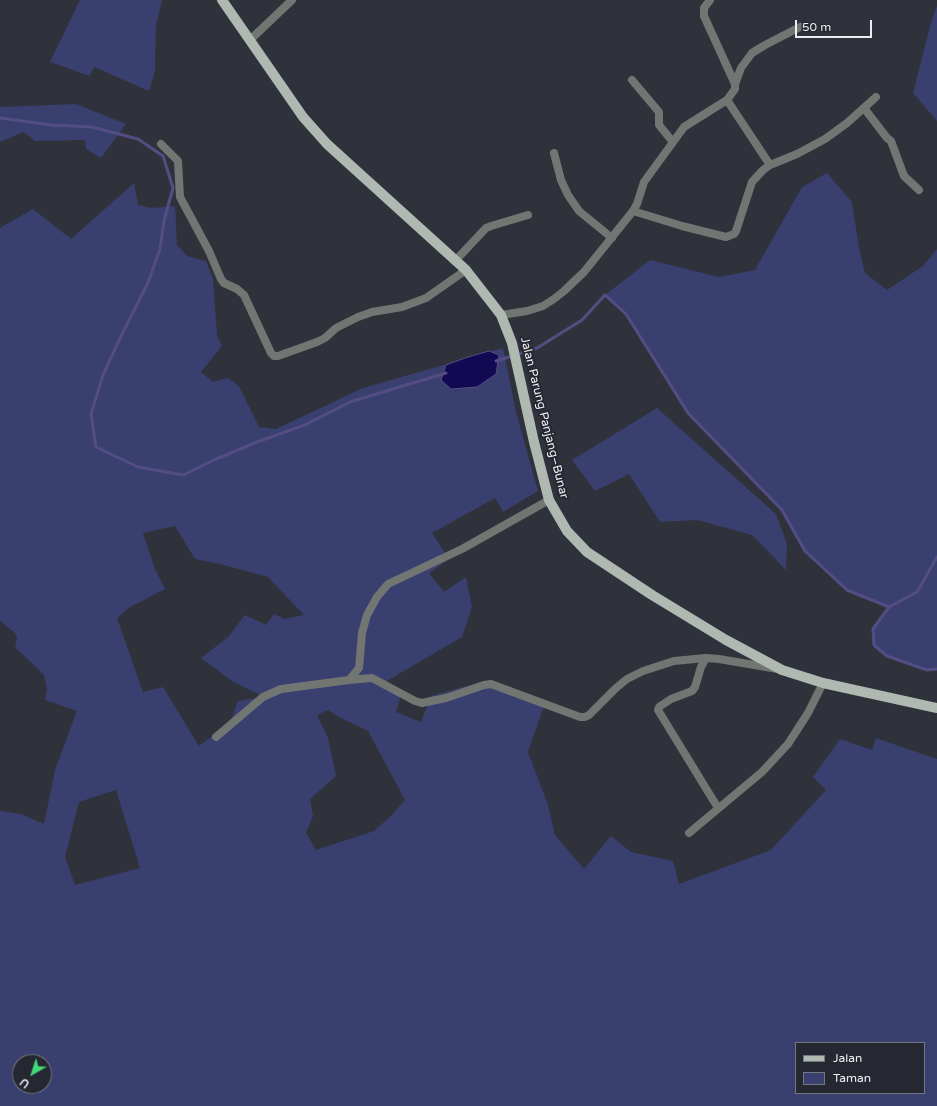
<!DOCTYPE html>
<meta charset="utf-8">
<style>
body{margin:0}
#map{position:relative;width:937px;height:1106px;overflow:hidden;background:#30323b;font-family:"Varela Round",sans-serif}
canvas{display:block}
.legend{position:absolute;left:795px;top:1042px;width:130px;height:52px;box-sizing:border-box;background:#262831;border:1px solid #75777f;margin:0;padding:5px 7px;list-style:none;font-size:12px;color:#ecedf3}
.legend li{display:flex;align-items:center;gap:8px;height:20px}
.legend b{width:20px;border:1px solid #75777f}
.north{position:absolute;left:12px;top:1054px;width:40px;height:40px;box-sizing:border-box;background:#262831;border:1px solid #75777f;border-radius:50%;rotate:219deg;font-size:11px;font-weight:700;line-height:16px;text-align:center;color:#ecedf3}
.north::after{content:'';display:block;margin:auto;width:14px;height:18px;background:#43d77b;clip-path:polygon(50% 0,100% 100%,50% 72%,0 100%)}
.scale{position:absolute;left:795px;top:20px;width:77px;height:18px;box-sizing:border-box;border:2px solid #ecedf3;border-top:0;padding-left:5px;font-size:12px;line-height:14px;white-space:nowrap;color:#ecedf3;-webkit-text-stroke:3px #262831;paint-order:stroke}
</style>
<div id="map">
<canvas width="937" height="1106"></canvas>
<ul class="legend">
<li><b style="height:5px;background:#afb8b1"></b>Jalan</li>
<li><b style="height:11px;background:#393f6f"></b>Taman</li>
</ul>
<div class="north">U</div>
<div class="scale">50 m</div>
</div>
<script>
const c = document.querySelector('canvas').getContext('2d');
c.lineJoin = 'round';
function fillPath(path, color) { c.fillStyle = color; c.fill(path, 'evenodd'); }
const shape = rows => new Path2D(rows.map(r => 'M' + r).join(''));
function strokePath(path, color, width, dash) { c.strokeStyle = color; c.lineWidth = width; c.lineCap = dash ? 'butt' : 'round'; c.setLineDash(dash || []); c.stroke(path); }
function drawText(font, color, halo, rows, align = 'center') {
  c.font = font + ' "Varela Round",sans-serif'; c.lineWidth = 4; c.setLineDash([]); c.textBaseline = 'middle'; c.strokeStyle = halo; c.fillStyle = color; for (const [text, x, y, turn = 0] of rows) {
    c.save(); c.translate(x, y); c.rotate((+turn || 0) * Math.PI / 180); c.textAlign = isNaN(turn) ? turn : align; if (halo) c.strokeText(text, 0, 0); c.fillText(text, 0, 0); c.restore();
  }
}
fillPath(shape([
 [80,0,162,0,156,25,155,71,149,91,94,67,90,76,50,62],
 [937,6,937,121,913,93,931,22],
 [76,104,126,124,101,158,86,149,85,140,35,141,24,132,0,142,0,107],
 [827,173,852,202,859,248,865,273,887,290,923,266,937,249,937,669,927,670,887,656,874,645,873,629,889,607,847,590,805,551,782,510,688,413,626,314,605,295,650,260,719,277,755,270,802,187],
 [134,183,138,205,152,208,175,206,177,245,187,256,206,261,213,279,217,335,222,346,201,372,213,382,228,378,239,386,259,427,276,429,363,388,503,348,516,412,538,491,503,512,495,498,432,533,449,559,429,573,444,592,466,577,472,607,462,637,385,682,402,691,396,712,421,722,431,696,484,681,545,703,528,752,548,805,555,835,584,869,611,836,631,852,673,861,679,884,771,850,826,790,813,777,840,739,872,750,876,738,937,759,937,1106,0,1106,0,811,21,814,44,824,55,770,77,711,45,700,47,689,44,675,15,647,17,637,15,633,0,621,0,228,33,209,71,239],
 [175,526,195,559,220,564,268,577,304,615,284,619,274,614,266,625,245,615,228,637,201,658,232,681,264,697,238,701,230,723,199,746,163,687,143,692,117,618,130,607,165,589,155,569,143,533],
 [328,710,339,717,368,731,405,800,391,816,374,831,316,850,306,833,313,816,310,799,336,776,328,738,317,715],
 [116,790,140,868,75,885,65,857,79,802],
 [796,1043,924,1043,924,1093,796,1093],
 [20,1062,44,1062,44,1086,20,1086],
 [657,408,776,514,787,544,786,570,752,535,697,520,660,522,629,474,595,491,572,460]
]), '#393f6f');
const water = shape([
 [489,351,499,355,496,374,477,387,451,389,441,380,446,365,468,357,489,351]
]);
fillPath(water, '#120953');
strokePath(water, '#534d83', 1);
strokePath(shape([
 [0,118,52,125,92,127,138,139,163,156,173,188,164,221,160,249,148,283,122,334,103,375,91,414,96,447,138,467,183,475,214,460,257,442,305,425,350,402,446,373],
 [496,361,537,348,582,320,605,295,626,314,688,413,782,510,805,551,847,590,889,607],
 [937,557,917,592,889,607,873,629,874,645,887,656,927,670,937,669]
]), '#534d83', 3);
strokePath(shape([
 [710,0,704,8,704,16,735,84],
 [250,40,292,0],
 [632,80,659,112,659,125,673,142],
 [727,100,770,165],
 [864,108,887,138,891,141,904,176,919,190],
 [161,144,178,161,180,197,209,251,221,279,224,283,237,289,244,295,271,353,274,356,278,356,317,342,325,338,336,328,358,317,372,312,402,307,426,298,466,270],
 [554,153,561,180,568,195,579,211,612,238],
 [633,211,682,226,726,237,734,234,736,231,752,182,763,170,770,165,797,154,825,139,847,123,876,97],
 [456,260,486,228,491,226,528,215],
 [501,315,527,311,543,306,554,299,564,291,584,272,633,211,637,204,644,182,684,127,727,100,735,89,735,84,741,68,752,53,765,45,800,27],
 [706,658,701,667,695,687,692,691,671,699,659,707,658,710,718,808],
 [349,680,359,668,362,633,367,615,377,597,388,584,462,549,549,500],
 [216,737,263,697,281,689,349,680,372,678,415,701,422,703,446,698,484,685,491,684,580,717,585,717,589,715,616,688,627,679,643,671,674,661,706,658,719,659,778,669],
 [689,833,762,772,788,744,808,713,823,683]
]), '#717672', 8);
strokePath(shape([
 [222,0,303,117,327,144,466,270,501,315,512,343,534,442,549,500,567,531,587,552,652,595,726,640,782,670,823,683,937,708]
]), '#afb8b1', 10);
drawText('12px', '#ecedf3', '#262831', [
 ["Jalan Parung Panjang–Bunar",544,418,76]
]);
</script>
